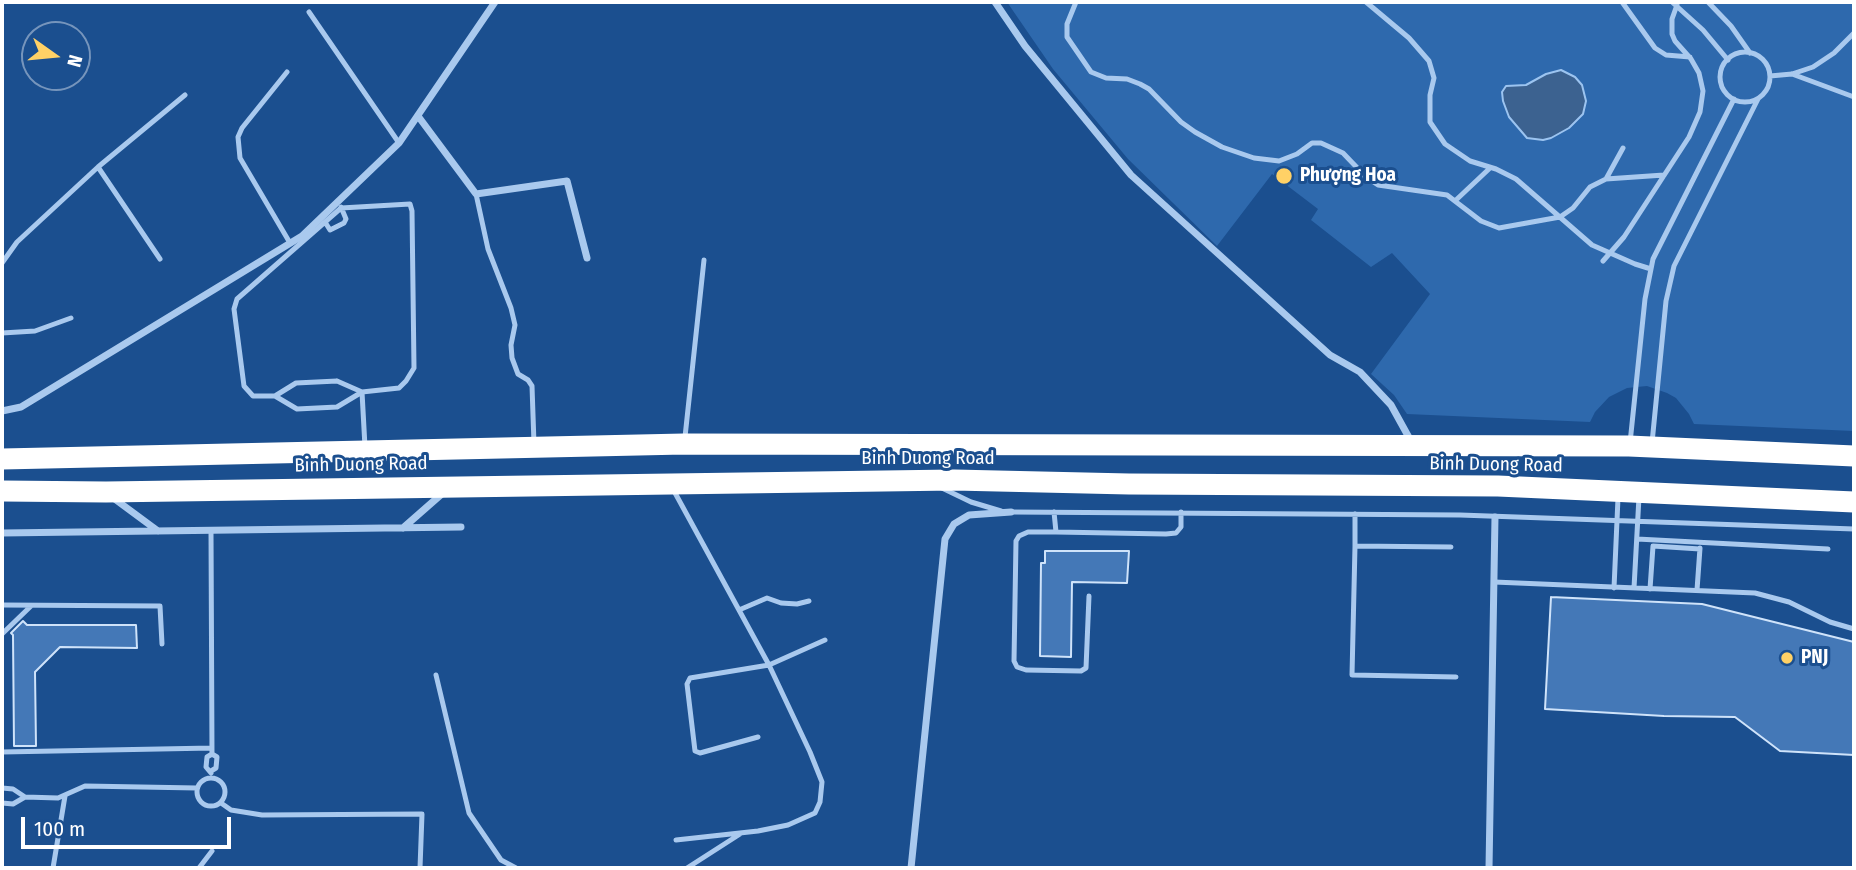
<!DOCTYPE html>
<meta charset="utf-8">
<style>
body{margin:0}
#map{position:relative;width:1856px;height:870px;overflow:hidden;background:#1b4f8f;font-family:"Fira Sans Condensed",sans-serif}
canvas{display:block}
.frame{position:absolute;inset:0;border:4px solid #fff;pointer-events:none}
.north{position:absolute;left:21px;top:21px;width:70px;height:70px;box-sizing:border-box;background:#1b4f8f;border:2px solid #7695bc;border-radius:50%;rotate:105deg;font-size:19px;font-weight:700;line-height:28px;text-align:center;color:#fff}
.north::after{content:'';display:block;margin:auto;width:24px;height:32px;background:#ffd166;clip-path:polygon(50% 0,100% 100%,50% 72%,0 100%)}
.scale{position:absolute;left:21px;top:817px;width:210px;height:32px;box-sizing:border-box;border:4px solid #fff;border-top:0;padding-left:9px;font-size:21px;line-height:24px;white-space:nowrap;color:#fff;-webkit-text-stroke:5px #1b4f8f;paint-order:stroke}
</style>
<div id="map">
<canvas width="1856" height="870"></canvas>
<div class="frame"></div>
<div class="north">N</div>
<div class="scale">100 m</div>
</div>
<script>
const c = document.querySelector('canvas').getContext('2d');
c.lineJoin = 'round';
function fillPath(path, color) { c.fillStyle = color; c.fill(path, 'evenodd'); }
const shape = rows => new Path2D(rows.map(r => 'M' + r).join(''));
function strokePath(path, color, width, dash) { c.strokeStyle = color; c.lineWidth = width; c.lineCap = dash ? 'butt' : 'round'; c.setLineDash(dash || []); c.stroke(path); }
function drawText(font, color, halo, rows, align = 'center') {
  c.font = font + ' "Fira Sans Condensed",sans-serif'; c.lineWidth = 6; c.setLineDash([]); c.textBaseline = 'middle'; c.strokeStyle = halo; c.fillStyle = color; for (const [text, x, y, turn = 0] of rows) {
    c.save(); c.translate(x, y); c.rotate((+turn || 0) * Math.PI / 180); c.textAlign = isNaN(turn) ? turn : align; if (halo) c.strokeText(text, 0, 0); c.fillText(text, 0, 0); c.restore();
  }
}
fillPath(shape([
 [1007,2,1854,2,1854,431,1694,424,1689,414,1676,398,1667,393,1647,386,1627,388,1609,397,1595,412,1590,422,1407,414,1394,395,1371,374,1430,294,1392,253,1371,267,1311,220,1318,209,1272,174,1217,246,1128,159,1053,69]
]), '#2e69ad');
const water = shape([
 [1561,70,1575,77,1582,85,1586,101,1583,114,1569,128,1551,138,1543,140,1527,138,1509,117,1503,101,1502,92,1506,86,1526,85,1546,74,1561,70]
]);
fillPath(water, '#3c6290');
strokePath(water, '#9cc4f0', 2);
const building = shape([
 [1045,551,1129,551,1127,583,1072,582,1071,657,1040,656,1041,563,1045,563,1045,551],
 [1551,597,1702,604,1854,642,1854,755,1780,751,1735,717,1664,716,1545,709,1551,597],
 [23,621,27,625,136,625,137,648,60,647,35,672,36,746,14,746,13,635,11,633,23,621]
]);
fillPath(building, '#4478b7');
strokePath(building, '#cfe3fa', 2);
strokePath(shape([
 [1076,2,1067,24,1067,37,1091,72,1106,78,1127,79,1140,84,1149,89,1181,122,1195,132,1222,147,1254,158,1279,161,1297,154,1312,143,1321,143,1343,153,1366,177,1378,185,1447,195,1481,221,1499,228,1560,217,1573,208,1590,187,1606,179,1664,175],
 [1366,2,1409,38,1429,61,1434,78,1430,95,1430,122,1445,144,1470,161,1496,169,1516,179,1592,245,1635,264,1651,269],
 [1622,2,1655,48,1666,55,1690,57],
 [1672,2,1703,30,1728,60],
 [1708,2,1731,26,1750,53],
 [309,12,399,143],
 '1720 77a25 25 0 1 1 50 0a25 25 0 1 1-50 0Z',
 [287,72,242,128,238,137,240,158,290,243],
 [1792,74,1854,97],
 [1770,76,1792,74,1813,67,1834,53,1854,33],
 [98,167,160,259],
 [1606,179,1623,148],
 [476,194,488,249,511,308,515,325,511,345,512,358,518,374,528,380,532,386,534,444],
 [1456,200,1490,168],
 [325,222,330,230,344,223,346,219,341,207],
 [1603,261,1624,237,1689,137,1700,112,1703,91,1699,73,1691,59,1675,41,1672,34,1672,19,1677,5],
 [2,263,17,242,98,167,185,95],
 [2,333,35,331,71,318],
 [337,381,362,392,337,407,297,409,275,396,296,383,337,381],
 [275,396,253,396,244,386,234,309,237,299,341,208,410,204,412,211,414,368,406,381,399,388,362,392,365,447],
 [685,437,704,260],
 [1630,443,1645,299,1653,259,1734,99],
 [1652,443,1666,301,1674,266,1758,99],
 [942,488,971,502,1001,511],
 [674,491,769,665,810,752,822,782,820,802,815,813,788,825,758,831,676,840],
 [1011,512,1460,515,1854,529],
 [1054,512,1056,532,1166,534,1176,533,1181,527,1181,512],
 [211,531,212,754,217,757,216,768,211,771],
 [1056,532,1028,532,1019,536,1016,541,1014,661,1017,667,1026,670,1081,671,1086,668,1089,596],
 [1637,539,1828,549],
 [1355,546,1355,514],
 [1451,547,1355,546,1352,675,1456,677],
 [1494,582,1755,593,1789,602,1830,622,1854,629],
 [1614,588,1618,498],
 [1634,588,1639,497],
 [1650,589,1653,546,1700,549],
 [1697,590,1700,548],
 [2,605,160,606,162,644],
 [739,610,767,598,781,603,797,604,809,601],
 [2,634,31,606],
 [436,675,469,813,501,860,516,868],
 [758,737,700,753,695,751,687,684,690,678,769,665,825,640],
 [2,752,212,748],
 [211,773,206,767,207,757,212,754],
 '197 792a14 14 0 1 1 28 0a14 14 0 1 1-28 0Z',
 [2,788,13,789,25,797,58,798,85,786,197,788],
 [2,803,13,804,25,797],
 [221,803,231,810,262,815,422,814,420,868],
 [53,868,65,796],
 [199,868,212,851],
 [687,868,740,834]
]), '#a9c9ee', 5);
strokePath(shape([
 [995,2,1025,46,1131,175,1330,355,1360,372,1391,405,1412,443],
 [418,116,476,194,567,181,587,258],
 [2,411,21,407,302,236,399,143,495,2],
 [112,497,158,531],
 [403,528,444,492],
 [2,533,461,527],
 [911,868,945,539,954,524,969,515,1011,512],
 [1489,868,1495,517]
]), '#a9c9ee', 7);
strokePath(shape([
 [2,459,684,444,1629,446,1854,456],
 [2,491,106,492,954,480,1129,484,1498,486,1854,502]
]), '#fff', 21);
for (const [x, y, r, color] of [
 [1284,176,9,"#ffd166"],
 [1787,658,7,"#ffd166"]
]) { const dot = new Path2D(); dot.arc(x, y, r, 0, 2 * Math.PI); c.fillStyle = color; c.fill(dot); strokePath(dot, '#1b4f8f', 2.5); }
drawText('bold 19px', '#fff', '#1b4f8f', [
 ["Phượng Hoa",1300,176],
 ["PNJ",1801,658]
], 'left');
drawText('19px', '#fff', '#1b4f8f', [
 ["Binh Duong Road",928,459],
 ["Binh Duong Road",361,465,-1],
 ["Binh Duong Road",1496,465,1]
]);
</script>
